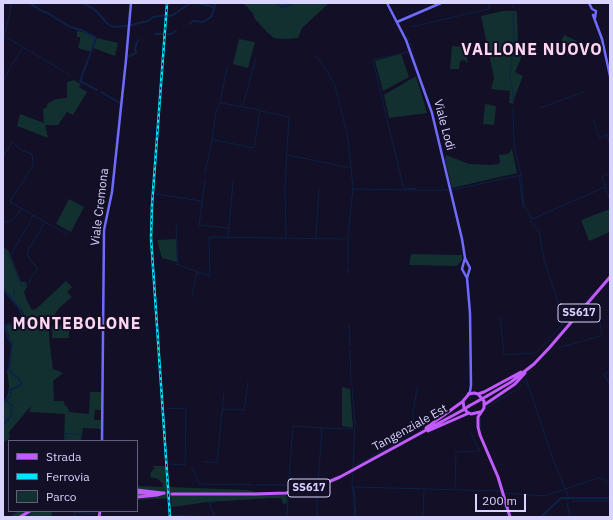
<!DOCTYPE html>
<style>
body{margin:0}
#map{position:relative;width:613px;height:520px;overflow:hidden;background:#130f26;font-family:"IBM Plex Sans",sans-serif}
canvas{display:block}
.frame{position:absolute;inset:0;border:4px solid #d9d4ff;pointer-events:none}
.legend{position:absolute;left:8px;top:440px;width:130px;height:72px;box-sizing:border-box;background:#130f26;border:1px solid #625e7d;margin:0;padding:5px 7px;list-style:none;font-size:12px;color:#d9d4ff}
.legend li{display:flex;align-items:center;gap:8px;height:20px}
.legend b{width:20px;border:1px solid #625e7d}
.scale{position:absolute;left:475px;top:494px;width:51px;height:18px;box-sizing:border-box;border:2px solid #d9d4ff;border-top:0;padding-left:5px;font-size:12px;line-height:14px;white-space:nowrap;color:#d9d4ff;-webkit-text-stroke:3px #130f26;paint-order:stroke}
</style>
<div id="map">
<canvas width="613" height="520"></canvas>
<div class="frame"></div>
<ul class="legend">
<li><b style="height:5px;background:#c25bff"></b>Strada</li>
<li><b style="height:5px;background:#00e5ff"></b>Ferrovia</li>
<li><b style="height:11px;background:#12302f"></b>Parco</li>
</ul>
<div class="scale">200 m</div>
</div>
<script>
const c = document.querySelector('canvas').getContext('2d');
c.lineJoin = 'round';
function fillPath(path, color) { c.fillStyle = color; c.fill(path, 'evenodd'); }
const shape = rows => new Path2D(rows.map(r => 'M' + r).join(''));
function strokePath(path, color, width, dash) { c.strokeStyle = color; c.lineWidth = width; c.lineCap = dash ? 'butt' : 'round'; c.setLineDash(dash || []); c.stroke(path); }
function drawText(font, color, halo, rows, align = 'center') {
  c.font = font + ' "IBM Plex Sans",sans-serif'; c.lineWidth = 4; c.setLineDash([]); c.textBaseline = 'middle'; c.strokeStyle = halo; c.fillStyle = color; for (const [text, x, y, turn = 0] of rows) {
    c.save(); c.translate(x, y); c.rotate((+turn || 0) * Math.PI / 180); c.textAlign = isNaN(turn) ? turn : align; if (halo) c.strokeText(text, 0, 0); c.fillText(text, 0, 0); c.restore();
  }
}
fillPath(shape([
 [243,3,329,3,302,28,298,38,285,39,274,38,267,32,255,19,252,12],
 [503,11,516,11,517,13,518,42,525,49,515,72,523,76,514,99,514,104,509,103,510,91,491,89,494,78,481,16],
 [77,31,83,32,93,36,95,38,91,51,88,51,78,48,80,40,80,37,77,37],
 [564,35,577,41,571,56,557,51],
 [97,38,118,43,115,56,93,48],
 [239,39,255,42,248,68,233,64],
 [452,46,464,47,468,63,464,60,460,61,459,69,450,69],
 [401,54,409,77,383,91,375,61],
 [416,76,427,113,389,118,384,95],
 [74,80,81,84,79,87,87,92,73,115,67,112,58,125,45,125,48,138,17,126,20,114,44,123,43,109,47,107,47,104,56,99,67,98,67,82],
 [485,104,496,106,494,125,483,124],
 [512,149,517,173,452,188,445,160,446,155,469,164,491,165,499,164,500,162,499,155,508,154],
 [69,199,84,207,71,232,56,224],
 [610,209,610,232,589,241,581,220],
 [176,239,177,262,162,258,157,240],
 [3,246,9,252,21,282,26,282,27,287,24,292,27,301,32,310,36,309,66,281,72,287,67,292,72,297,59,308,52,319,49,326,49,338,53,369,63,373,53,381,54,401,64,401,65,406,67,406,69,412,89,414,90,392,102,392,102,410,95,410,94,420,102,420,102,429,83,428,81,441,64,441,65,414,29,412,31,406,9,432,10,439,3,442,3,405,8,394,9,386,7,370,10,368,10,357,12,345,6,327,9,325,19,325,23,321,24,316,23,312,3,288],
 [411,254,462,255,462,260,457,266,409,265],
 [52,326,69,326,69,338,52,338],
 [342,387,350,389,353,428,342,426],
 [152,466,166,466,168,487,248,490,255,492,286,492,287,503,283,504,281,498,272,498,208,502,172,507,171,498,137,500,137,486,162,487,163,484,158,479,150,477,151,472,155,468],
 [19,511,52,511,51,517,10,517]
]), '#12302f');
strokePath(shape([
 [513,3,513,7],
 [475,12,489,9,489,3],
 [513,12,514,36,510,77,513,92,513,103],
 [411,27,475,12],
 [407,36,413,50],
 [6,37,70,75],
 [3,39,11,9,11,3],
 [408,52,373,60,403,186,404,188,416,189],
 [316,56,326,69,335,86,348,138,353,188,348,237,348,264],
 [3,78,5,78,9,69,22,49],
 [243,105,256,58],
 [540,108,584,92],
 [261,111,289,117,285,186],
 [593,120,600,138,610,134],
 [607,136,610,143],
 [214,140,254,148,260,110,221,103],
 [4,155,12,142,23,151,32,154,33,163,32,167,22,183],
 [288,155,351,168],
 [205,173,212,141,216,112,220,103,227,67],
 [610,173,602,177,610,200],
 [519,176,523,208],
 [521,177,524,205,532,219,605,187],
 [205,180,199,225,229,228],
 [20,185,10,202,32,214],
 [285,187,286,237],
 [353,189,417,190,450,190],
 [452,190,521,175,514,146,513,108],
 [156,194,201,201],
 [30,221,33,215,68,235],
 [3,222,11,221,16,217,21,209],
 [176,223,178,263],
 [228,237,233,182],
 [316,238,319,189],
 [31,245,41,230,42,226,46,223],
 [3,250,9,256,21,285,24,286,29,283,31,277,36,272,37,268,36,266,30,260,27,253,30,246],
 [11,255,29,223],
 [175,264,210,276,209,237,346,239],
 [348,273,348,267],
 [192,295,197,272],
 [12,300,14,295,14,289],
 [500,316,504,355,535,353,547,342,564,322,544,259,539,232,530,220],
 [599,317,602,335],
 [564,322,568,322,595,291],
 [349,325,350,345],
 [558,348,600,336],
 [350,350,351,383],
 [610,371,604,374,610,385],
 [526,379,552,457,569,498],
 [352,388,355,422,353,468],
 [166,408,186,409,185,465,169,464],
 [223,409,244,410,248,382],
 [482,413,487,407,516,390,526,381],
 [480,417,481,428],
 [324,428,353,429],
 [65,441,66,433,80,435],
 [456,452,480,451,470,431],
 [203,462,217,462,224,393],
 [192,467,199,484,253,485],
 [353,467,395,444,413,432,413,413,417,389],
 [353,473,352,483,355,517],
 [605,479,610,485],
 [256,485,287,485],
 [455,489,456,454],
 [288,490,293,426,322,428,318,484],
 [505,493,544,496,599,478,604,480],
 [318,496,318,489],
 [566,500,569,499],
 [572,501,610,501],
 [567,502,570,517],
 [10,517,18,511],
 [26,517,35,511],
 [74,517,75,512,95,514,96,511],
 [172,517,172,515,209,517],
 [215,517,209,503,217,501],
 [287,517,288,496],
 [317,517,317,497],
 [356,517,354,487,500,491,502,493,502,497,507,517],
 [423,517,424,490]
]), '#0c2248', 1);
strokePath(shape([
 [30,3,43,12,46,12,70,27,81,30,95,37,95,41,80,81,97,90],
 [83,3,94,9,108,24,113,27,127,26,148,21,153,17,165,15],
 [198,3,214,7],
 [275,3,282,7,290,5,292,3],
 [168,16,173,15,190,3],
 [189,24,193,21,203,22,211,17,214,10,215,3],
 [155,34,164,34],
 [166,34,171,34,176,31],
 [129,56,136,53,135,48,138,40],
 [101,92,120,103],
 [3,289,19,308,23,317,22,321,19,325,12,323,5,326,8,338,12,344,9,369,12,374,18,378,21,382,21,385,10,390,11,396,7,399,7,402,12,405,11,416,3,426],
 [541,517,560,499,562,498,610,498]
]), '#0c2248', 2);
strokePath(shape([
 [164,493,172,494]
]), '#312d47', 3, [3, 1.5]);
strokePath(shape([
 [387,3,406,40,432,113,462,239,465,258,462,269,467,278],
 [589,3,592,9,596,11,595,18],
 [593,15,602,39,610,76],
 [397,22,441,3],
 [465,258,470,268,467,278,470,313,471,385,470,392,468,394],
 [102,441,104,230,112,192,126,60,131,3]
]), '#6f6bff', 2.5);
strokePath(shape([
 [478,394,484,392,521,372],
 [487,396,511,382,534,364,550,347,610,277],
 [484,405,515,384,525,373],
 [469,406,478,401],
 [480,412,471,414,467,412,464,408,463,401,469,394,474,393,478,394,484,401,484,408,478,417,478,427,480,435,498,477,510,517],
 [426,428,462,402],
 [428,431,469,413],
 [137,490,162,493],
 [137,493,154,493],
 [172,494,255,494,286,493,300,491,319,486,340,477,463,410],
 [137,497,157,495,164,493],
 [20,517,30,511],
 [99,517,100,511]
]), '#c25bff', 3);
const rail = shape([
 [167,3,152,205,151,238,170,517]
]);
strokePath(rail, '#00e5ff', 2.5);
strokePath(rail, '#130f26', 1, [3]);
strokePath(shape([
 [478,401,487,396],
 [463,410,469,406]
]), '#c25bff', 3);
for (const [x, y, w] of [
 [579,313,42],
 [309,488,42]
]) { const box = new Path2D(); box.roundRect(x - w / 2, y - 9, w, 18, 3); c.fillStyle = '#130f26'; c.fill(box); strokePath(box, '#d9d4ff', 1); }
drawText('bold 11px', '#d9d4ff', null, [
 ["SS617",579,313],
 ["SS617",309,488]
]);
drawText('12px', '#d9d4ff', '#130f26', [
 ["Viale Lodi",444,125,75],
 ["Viale Cremona",100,207,-83],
 ["Tangenziale Est",410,428,-29]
]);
c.letterSpacing = '1px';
drawText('bold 16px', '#ffd6f0', '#130f26', [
 ["VALLONE NUOVO",532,50],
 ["MONTEBOLONE",77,324]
]);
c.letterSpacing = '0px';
</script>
